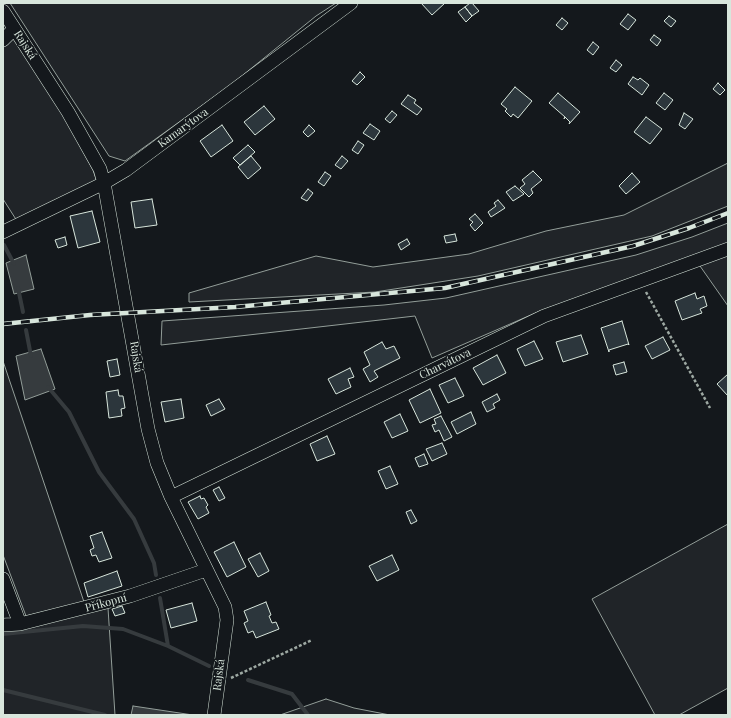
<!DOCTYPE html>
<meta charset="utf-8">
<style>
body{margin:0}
#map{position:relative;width:731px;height:718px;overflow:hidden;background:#14181c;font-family:"Playfair Display",serif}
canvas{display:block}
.frame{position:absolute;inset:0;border:4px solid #d8e6dc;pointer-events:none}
</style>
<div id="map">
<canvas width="731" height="718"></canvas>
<div class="frame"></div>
</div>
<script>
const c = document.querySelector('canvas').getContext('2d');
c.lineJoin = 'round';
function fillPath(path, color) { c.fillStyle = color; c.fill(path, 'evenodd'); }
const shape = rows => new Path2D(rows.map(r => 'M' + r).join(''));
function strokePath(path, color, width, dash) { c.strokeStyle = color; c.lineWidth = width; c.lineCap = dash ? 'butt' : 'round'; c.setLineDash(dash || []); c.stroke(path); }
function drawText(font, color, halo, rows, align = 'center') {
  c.font = font + ' "Playfair Display",serif'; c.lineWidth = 3; c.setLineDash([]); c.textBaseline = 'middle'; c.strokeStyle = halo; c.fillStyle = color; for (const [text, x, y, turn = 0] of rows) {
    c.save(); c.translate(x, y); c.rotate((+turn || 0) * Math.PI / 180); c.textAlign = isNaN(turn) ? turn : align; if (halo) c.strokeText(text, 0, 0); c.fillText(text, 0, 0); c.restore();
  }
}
const green = shape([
 [10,3,336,3,316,16,232,84,125,161,109,156,10,3],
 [13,38,61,111,93,170,97,182,17,221,3,199,3,47,13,38],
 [728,163,728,206,652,236,478,276,375,292,189,302,189,293,316,256,373,267,469,254,546,231,624,215,728,163],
 [728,223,728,306,693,256,540,311,432,358,415,316,161,345,162,321,384,305,446,298,636,255,692,237,728,223],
 [3,361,84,602,26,616,3,555,3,361],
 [728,524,728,688,679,715,655,715,592,599,728,524],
 [108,608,115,715,3,715,3,630,108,608],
 [326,699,354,708,390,715,280,715,326,699]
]);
fillPath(green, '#202428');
strokePath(green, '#939e99', 1);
const water = shape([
 [26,255,34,289,14,294,6,263,26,255],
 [41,349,55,389,25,400,16,356,41,349],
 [133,706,193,715,131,715,133,706]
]);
fillPath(water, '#363b3e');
strokePath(water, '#939e99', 1);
strokePath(shape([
 [4,245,14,264],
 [18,288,23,312],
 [26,330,31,356],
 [48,387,69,412,99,472,134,519,154,563,156,575],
 [160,598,168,646],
 [3,634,83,626,123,629,168,646,209,666],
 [248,680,292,694,308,715],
 [3,690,105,715]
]), '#363b3e', 4);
const building = shape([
 [421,3,445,3,432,15,421,3],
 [470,3,472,3,479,11,472,16,465,7,470,3],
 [465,7,472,16,466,22,458,12,465,7],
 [628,14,636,20,628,30,620,24,628,14],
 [669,16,676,21,671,27,664,21,669,16],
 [562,18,568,23,562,30,556,25,562,18],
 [654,35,661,40,657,46,650,40,654,35],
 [593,42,599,47,593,55,587,50,593,42],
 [616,60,622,65,616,72,610,68,616,60],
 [360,72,365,77,357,85,352,81,360,72],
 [633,77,638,80,640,78,649,85,642,95,628,84,633,77],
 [718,83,725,90,720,95,713,89,718,83],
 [515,87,532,101,518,118,513,114,511,117,505,111,507,109,501,104,515,87],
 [558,93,580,112,569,124,570,122,565,117,564,119,565,117,549,103,558,93],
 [664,93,673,100,665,110,656,103,664,93],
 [408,95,416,100,414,103,422,109,417,115,401,104,408,95],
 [264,106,275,119,255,135,244,122,264,106],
 [392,111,397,115,390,123,385,119,392,111],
 [684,113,693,119,685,129,679,125,684,113],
 [646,117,662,129,650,144,634,132,646,117],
 [370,124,380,131,374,140,363,133,370,124],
 [222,125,233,141,211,157,200,141,222,125],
 [309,125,315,131,308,137,303,132,309,125],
 [358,141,364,145,358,154,352,150,358,141],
 [248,145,255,152,240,165,233,158,248,145],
 [251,156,261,168,248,179,238,167,251,156],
 [342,156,348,161,341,169,335,165,342,156],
 [533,171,542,180,531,189,533,193,529,197,520,188,525,184,522,180,533,171],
 [325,172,331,176,324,186,318,182,325,172],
 [632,173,640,182,626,194,619,186,632,173],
 [515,186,524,194,513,201,506,192,515,186],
 [308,189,313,193,307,201,301,198,308,189],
 [152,199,157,225,135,228,131,202,152,199],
 [498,200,505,208,491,217,488,212,496,206,494,203,498,200],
 [92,211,100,242,78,248,70,216,92,211],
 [475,214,483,223,475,231,470,225,473,222,469,219,475,214],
 [455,234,457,241,446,243,444,236,455,234],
 [65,237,67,245,58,248,55,240,65,237],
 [407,239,410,244,401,250,398,244,407,239],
 [695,293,697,299,704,296,707,306,700,309,702,313,682,320,675,301,695,293],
 [622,321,629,345,628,344,609,350,609,352,601,328,622,321],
 [581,335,588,354,563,362,556,342,581,335],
 [663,337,670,350,652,359,645,346,663,337],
 [534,341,543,359,525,366,517,349,534,341],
 [382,342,386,349,394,346,400,358,374,371,378,377,370,382,363,369,370,365,364,352,382,342],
 [497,355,506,373,483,385,473,368,497,355],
 [117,359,120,375,110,377,107,361,117,359],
 [624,362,627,372,616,375,613,365,624,362],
 [350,368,354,377,348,379,351,387,336,394,328,379,350,368],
 [728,374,728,396,717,384,728,374],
 [455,378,464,396,448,403,439,385,455,378],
 [430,389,441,413,420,423,409,400,430,389],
 [118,390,119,396,123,396,125,408,121,409,122,416,109,418,106,392,118,390],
 [497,394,500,400,493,404,495,408,487,412,482,402,497,394],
 [181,399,184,418,165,422,161,402,181,399],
 [219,399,225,409,211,416,206,405,219,399],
 [471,412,476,424,457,434,451,422,471,412],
 [400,414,408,431,392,438,384,422,400,414],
 [441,416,452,437,444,441,439,430,435,432,432,425,436,424,434,419,441,416],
 [327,436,335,454,317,461,310,444,327,436],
 [442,443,447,454,432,461,426,449,442,443],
 [424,454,428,464,419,467,415,458,424,454],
 [390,466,398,484,386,489,378,471,390,466],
 [219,487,225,498,219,501,213,490,219,487],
 [200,496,201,499,204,498,208,505,206,507,209,513,198,519,188,502,200,496],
 [411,510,417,521,411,524,406,512,411,510],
 [102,532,112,558,99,562,96,555,92,556,90,550,94,548,90,536,102,532],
 [234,542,246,567,227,577,214,552,234,542],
 [260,553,269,571,258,577,248,559,260,553],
 [392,555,399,570,377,581,369,566,392,555],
 [117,571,122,586,88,597,84,583,117,571],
 [266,602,271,615,269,616,272,623,276,622,279,629,256,638,253,631,248,633,244,623,248,621,244,611,266,602],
 [192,603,197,621,171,628,166,610,192,603],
 [122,606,125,613,115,616,112,609,122,606]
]);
fillPath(building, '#2c363c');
strokePath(building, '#d8e6dc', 1);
const street = shape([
 [3,11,68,112,100,169,104,183,148,429,157,463,171,497,225,607,227,620,214,715],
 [3,40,14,29],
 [3,232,104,183,126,170,351,3],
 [171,497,544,316,728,249],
 [3,579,20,624],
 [3,625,20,624,130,596,206,570]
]);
strokePath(street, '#d8e6dc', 14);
strokePath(shape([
 [646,292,710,408],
 [231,678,312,640]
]), '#9da8a2', 2.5, [3, 2]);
strokePath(street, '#14181c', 13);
const rail = shape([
 [3,324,90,315,235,307,445,288,633,246,689,228,728,213]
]);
strokePath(rail, '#d8e6dc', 4.5);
strokePath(rail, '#14181c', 3, [9]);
drawText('11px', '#d8e6dc', '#14181c', [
 ["Rajská",25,45,57],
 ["Kamarýtova",183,128,-36],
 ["Rajská",136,357,81],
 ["Charvátova",445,364,-26],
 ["Příkopní",106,603,-15],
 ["Rajská",219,675,-83]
]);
</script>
